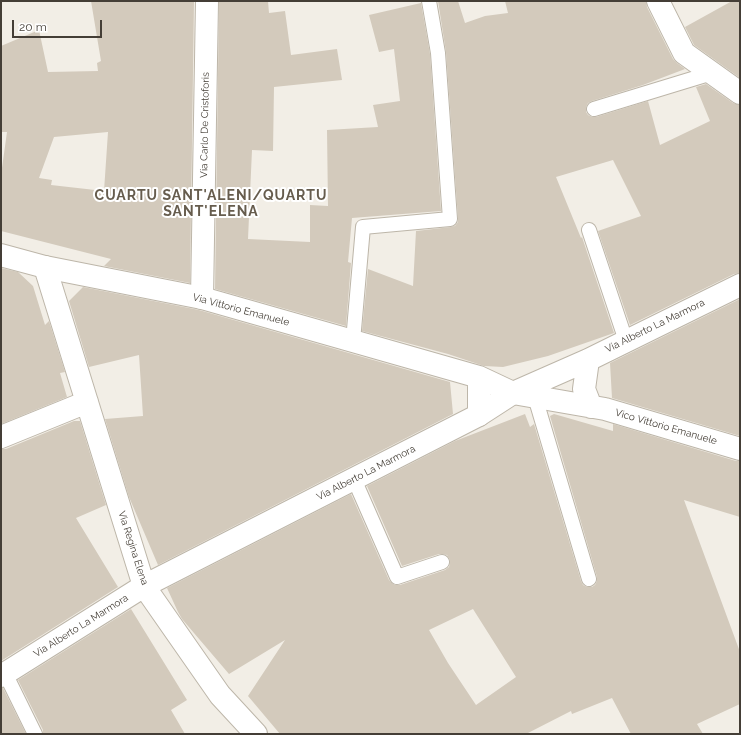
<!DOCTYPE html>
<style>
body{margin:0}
#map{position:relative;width:741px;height:735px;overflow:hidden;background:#f2eee6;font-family:Raleway,sans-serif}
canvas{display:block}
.frame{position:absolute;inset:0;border:2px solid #443e36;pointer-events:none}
.scale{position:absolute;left:12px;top:20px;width:90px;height:18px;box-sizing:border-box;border:2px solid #443e36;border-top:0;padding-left:5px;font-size:12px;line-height:14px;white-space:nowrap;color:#443e36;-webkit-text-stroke:3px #fff;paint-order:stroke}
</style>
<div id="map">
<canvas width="741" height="735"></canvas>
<div class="frame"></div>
<div class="scale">20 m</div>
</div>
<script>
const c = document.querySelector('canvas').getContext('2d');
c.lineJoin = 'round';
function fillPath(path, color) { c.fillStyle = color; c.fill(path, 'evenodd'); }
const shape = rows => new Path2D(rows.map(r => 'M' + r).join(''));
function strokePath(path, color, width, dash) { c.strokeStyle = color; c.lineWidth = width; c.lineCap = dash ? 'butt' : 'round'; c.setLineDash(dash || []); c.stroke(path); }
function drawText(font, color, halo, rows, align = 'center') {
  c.font = font + ' Raleway,sans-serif'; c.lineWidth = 4; c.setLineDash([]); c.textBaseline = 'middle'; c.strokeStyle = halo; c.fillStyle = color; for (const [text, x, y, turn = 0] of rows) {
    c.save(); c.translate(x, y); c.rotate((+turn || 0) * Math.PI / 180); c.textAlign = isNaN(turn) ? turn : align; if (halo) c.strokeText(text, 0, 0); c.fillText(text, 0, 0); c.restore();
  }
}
fillPath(shape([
 [91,1,194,1,190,283,104,266,111,259,1,231,1,175,7,132,1,132,1,46,39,30,48,72,98,71,97,63,101,61],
 [108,132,104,191,51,185,52,180,39,178,54,137],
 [219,1,268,1,269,13,285,11,291,55,337,49,342,80,274,87,273,151,252,150,248,239,310,242,310,205,328,206,327,130,378,127,373,105,400,101,394,49,379,52,369,15,421,3,430,54,441,211,352,218,348,262,351,263,346,326,215,289],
 [438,1,458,1,465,23,485,16,508,13,505,1,646,1,647,7,673,59,677,63,685,69,643,85,592,101,588,103,586,107,586,112,588,115,592,117,596,117,648,101,660,145,710,121,696,87,706,84,733,103,740,105,740,273,734,274,630,325,598,231,641,216,613,160,556,177,581,238,582,237,614,333,548,356,503,367,484,366,448,354,362,331,368,269,413,286,416,231,451,227,455,226,458,222,458,218,446,52],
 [732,1,740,1,740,78,694,45,685,27],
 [1,268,18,272,33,286,45,325,49,321,65,372,60,373,67,397,1,424],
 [83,287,199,310,450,382,453,414,158,565,129,497,105,419,143,416,139,355,89,367,69,301],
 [740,299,740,436,612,398,610,363],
 [525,414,530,427,534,424,581,581,583,585,587,587,592,587,595,585,597,581,597,577,550,416,554,414,613,431,613,424,736,461,740,461,740,517,684,500,740,652,740,704,697,724,703,734,631,734,612,698,572,714,571,711,526,734,280,734,248,696,285,640,229,674,182,619,178,612,167,588,351,494,389,580,392,583,395,585,400,585,445,570,449,567,450,563,450,560,447,555,443,554,439,554,402,566,367,486,455,441],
 [473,609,516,677,476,705,448,663,429,630],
 [74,421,80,421,106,505,76,518,118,587,1,661,1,449,6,449],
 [131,609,187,700,171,710,185,734,43,734,43,730,18,680],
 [1,688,3,688,26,734,1,734]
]), '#d3cabc');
const service = shape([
 [594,109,712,73],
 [589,230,626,341],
 [353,341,363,227,450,219,438,53,429,1],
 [535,397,589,579],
 [354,479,397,577,442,562],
 [5,673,35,734]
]);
const minor = shape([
 [658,1,684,53,740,93],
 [45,267,144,586,220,695,256,734],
 [202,298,207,1],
 [1,437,87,402],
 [1,676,144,586,479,415,513,393]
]);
const tertiary = shape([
 [1,255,45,267,202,298,479,377,513,393,605,409,740,449],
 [588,360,584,389,591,407],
 [513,393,588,360,740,285],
 [479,415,479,377]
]);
strokePath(service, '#bdb6a9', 16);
strokePath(minor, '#bdb6a9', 24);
strokePath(tertiary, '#bdb6a9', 24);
strokePath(service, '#fff', 14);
strokePath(minor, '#fff', 22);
strokePath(tertiary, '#fff', 22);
drawText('10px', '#443e36', '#fff', [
 ["Via Carlo De Cristoforis",205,125,-89],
 ["Via Vittorio Emanuele",241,310,15],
 ["Via Alberto La Marmora",655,326,-26],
 ["Vico Vittorio Emanuele",666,427,16],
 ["Via Alberto La Marmora",366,473,-27],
 ["Via Regina Elena",133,548,72],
 ["Via Alberto La Marmora",81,626,-32]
]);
c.letterSpacing = '1px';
drawText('bold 14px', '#665c4d', '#fff', [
 ["CUARTU SANT'ALENI/QUARTU",211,196],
 ["SANT'ELENA",211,212]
]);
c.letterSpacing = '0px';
</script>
